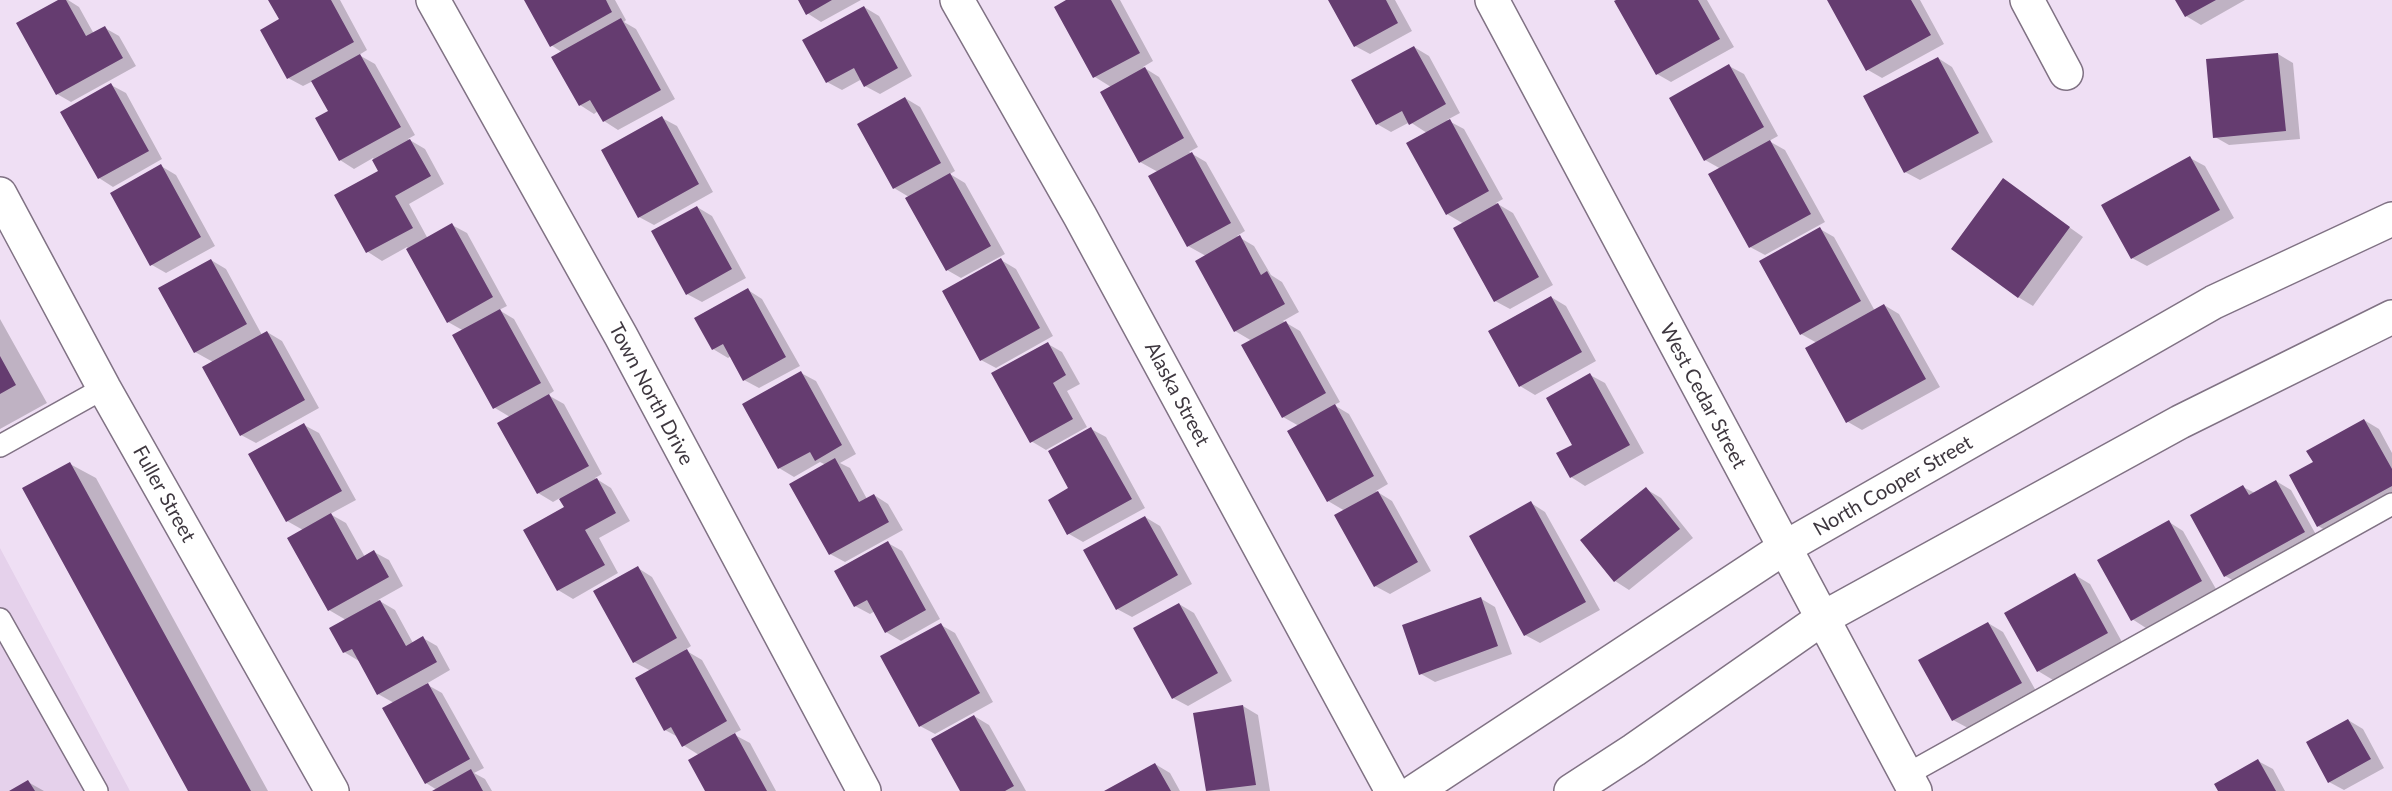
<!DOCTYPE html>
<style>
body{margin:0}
canvas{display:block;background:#efdff4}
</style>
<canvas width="2392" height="791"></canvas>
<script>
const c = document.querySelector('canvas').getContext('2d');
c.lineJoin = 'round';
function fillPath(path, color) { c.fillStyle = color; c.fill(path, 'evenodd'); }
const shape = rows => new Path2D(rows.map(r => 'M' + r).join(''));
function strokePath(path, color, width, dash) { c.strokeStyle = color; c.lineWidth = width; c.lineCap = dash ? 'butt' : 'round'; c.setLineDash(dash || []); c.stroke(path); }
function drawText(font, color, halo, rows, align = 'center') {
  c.font = font + ' Lato,sans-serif'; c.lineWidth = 6; c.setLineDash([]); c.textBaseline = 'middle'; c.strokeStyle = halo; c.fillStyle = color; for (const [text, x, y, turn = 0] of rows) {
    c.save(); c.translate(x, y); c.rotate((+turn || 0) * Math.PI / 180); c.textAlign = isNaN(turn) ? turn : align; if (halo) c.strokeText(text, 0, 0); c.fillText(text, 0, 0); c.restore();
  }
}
fillPath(shape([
 [0,548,130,791,0,791]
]), '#e5d1eb');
fillPath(shape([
 [61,0,68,0,79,7,94,34,105,28,119,36,136,66,71,102,57,94],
 [270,0,340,0,367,50,359,55,375,64,415,135,408,139,425,149,444,184,409,204,428,239,452,225,467,233,507,306,499,310,514,319,554,391,548,395,564,404,602,474,595,478,611,488,630,521,599,538,618,573,573,599,558,590,566,508,560,498,553,502,538,493,510,417,495,408,464,331,448,322,407,247,382,261,368,252,336,196,380,171,373,158,354,169,340,160,330,111,313,81,303,86,288,78,281,20],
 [526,0,615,0,626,20,624,22,636,29,675,99,618,130,604,121,598,111,594,114,580,105,563,53,551,45],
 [799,0,861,0,821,22,807,13],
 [1069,0,1120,0,1153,61,1143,67,1159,77,1198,147,1189,152,1206,162,1245,231,1237,236,1254,246,1271,275,1282,282,1299,312,1283,321,1300,331,1340,402,1334,405,1349,414,1388,484,1376,491,1392,501,1431,571,1390,594,1375,586,1345,511,1328,501,1299,426,1283,417,1252,341,1235,331,1206,256,1188,246,1158,172,1140,162,1111,87,1095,77,1056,7],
 [1330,0,1395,0,1412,31,1370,54,1355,46],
 [1619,0,1707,0,1734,47,1671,82,1657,74],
 [1829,0,1920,0,1944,44,1882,78,1868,70],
 [2177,0,2245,0,2201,25,2186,16],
 [864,7,879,16,912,76,880,94,865,86,862,79,842,90,827,82],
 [1414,47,1429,56,1460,113,1447,120,1464,129,1503,199,1496,203,1513,213,1553,285,1510,309,1495,301,1464,224,1447,214,1427,133,1410,122,1391,132,1377,124],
 [2278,54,2293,63,2300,139,2229,145,2215,137],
 [1938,58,1952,67,1993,142,1920,180,1905,172],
 [1729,66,1744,74,1778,136,1769,141,1785,150,1825,222,1765,255,1750,247,1721,169,1705,160],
 [111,85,126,93,162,159,113,187,99,178],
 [905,98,920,107,955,171,950,174,965,183,1005,254,961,278,947,270,909,197,894,188],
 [662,118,677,126,713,192,654,225,639,217],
 [2190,158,2205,166,2234,218,2147,266,2132,258],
 [161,166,176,175,215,246,166,273,152,265],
 [2003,180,2083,237,2033,306,2018,297],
 [697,207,712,216,746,278,702,302,687,294],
 [1820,229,1834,237,1875,311,1884,305,1899,314,1940,387,1862,430,1848,422,1817,343,1801,334],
 [211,260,226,269,262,335,267,332,282,341,319,408,256,443,241,435,213,362,195,352,160,289],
 [1001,260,1016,269,1053,336,996,368,981,360],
 [748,290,762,299,800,366,759,388,744,380,731,356,728,358,713,349],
 [1551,297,1566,306,1596,361,1535,395,1520,386,1490,331],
 [0,319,47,403,0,429],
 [1048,344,1062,352,1080,384,1067,391,1087,427,1046,450,1031,441],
 [801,373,816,381,856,454,840,463,850,468,867,499,874,495,888,504,903,530,845,562,830,554,826,465,820,462,794,477,779,468],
 [1590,375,1605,383,1644,453,1585,486,1571,477],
 [2364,420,2379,429,2392,453,2392,502,2332,534,2318,526,2315,463],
 [304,425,319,433,356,500,330,514,346,523,365,557,374,552,389,560,403,586,378,600,395,610,413,643,423,638,437,646,450,670,426,684,442,693,484,768,474,773,485,779,492,791,435,791,437,790,426,783,394,703,378,694,359,661,344,652,346,620,329,610,303,530,287,521],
 [1091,429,1106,437,1145,508,1083,542,1069,534,1070,489],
 [70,464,96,478,268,791,190,791],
 [2276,481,2291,490,2319,540,2240,584,2225,576,2243,487,2255,493],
 [1646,489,1661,498,1693,538,1629,590,1615,581],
 [1531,503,1545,512,1600,610,1540,643,1525,635],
 [1145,517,1160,526,1192,584,1132,617,1117,609],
 [2169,522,2183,531,2216,589,2146,628,2132,619],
 [888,543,902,551,940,619,901,641,886,632,875,611,870,614,855,606],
 [638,568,652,577,691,646,685,650,702,660,741,730,733,734,750,743,776,791,707,791,699,755,683,745,678,737,665,730,651,671,634,662],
 [2075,575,2090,584,2122,642,2053,680,2038,671,2006,613],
 [1480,598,1495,607,1512,654,1435,682,1421,674],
 [1179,604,1194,613,1232,681,1188,706,1173,698],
 [1988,623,2003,632,2036,691,1968,728,1953,720],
 [941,625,955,633,993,702,935,734,920,726],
 [1243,706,1258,715,1270,791,1207,791,1195,714],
 [974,716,989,725,1026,791,961,791],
 [2348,720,2363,729,2384,768,2344,790,2329,782],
 [2258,761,2273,769,2285,791,2219,791],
 [1155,764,1170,773,1180,791,1107,791],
 [28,782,44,791,12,791]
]), '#0003');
fillPath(shape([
 [58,0,66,0,86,36,105,26,123,58,56,95,16,23],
 [268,0,331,0,354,42,287,79,260,30,279,19],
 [524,0,606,0,612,12,550,47],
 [798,0,832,0,806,15],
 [1066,0,1111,0,1140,53,1093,78,1054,7],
 [1328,0,1386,0,1398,23,1354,47],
 [1616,0,1698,0,1720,39,1656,75,1614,1],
 [1827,0,1911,0,1931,35,1866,71],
 [2175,0,2216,0,2185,17],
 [864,6,898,68,864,87,854,68,826,83,802,40],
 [621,18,661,90,603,122,590,100,579,106,551,57],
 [1414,46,1446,104,1409,125,1402,111,1376,125,1351,80],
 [2278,53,2286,131,2213,138,2206,59],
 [360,54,401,127,339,161,315,118,328,111,311,81],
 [1938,57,1979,133,1904,173,1863,96],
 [1729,64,1764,127,1704,161,1669,98],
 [1145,67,1184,138,1139,163,1100,92],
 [111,83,149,151,98,179,60,112],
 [905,97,941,163,893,189,857,124],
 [662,116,699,184,638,218,601,150],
 [1450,119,1489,191,1446,215,1406,143],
 [410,139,431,176,395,196,413,228,366,253,334,195,378,171,372,160],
 [1770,140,1811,214,1749,248,1708,174],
 [1192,152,1231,223,1187,247,1148,176],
 [2190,156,2220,210,2131,259,2101,205],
 [161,164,201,237,150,266,110,193],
 [950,173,991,246,946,271,905,198],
 [2003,178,2070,227,2018,298,1951,249],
 [1498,203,1539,277,1494,302,1453,228],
 [697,206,732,269,686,295,651,231],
 [452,223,493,297,447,323,406,249],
 [1820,227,1861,301,1800,335,1759,261],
 [1240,235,1261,275,1267,271,1285,304,1234,332,1195,261],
 [1001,258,1040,328,980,361,942,291],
 [211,259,247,324,194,353,158,288],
 [748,288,786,357,743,381,723,344,712,350,694,318],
 [1551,296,1582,352,1519,387,1488,331],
 [1884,304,1926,379,1846,423,1805,348],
 [500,309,541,383,493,409,452,335],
 [1286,321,1326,393,1282,418,1241,345],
 [267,331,305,400,240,436,202,367],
 [1048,342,1066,375,1053,383,1073,419,1030,443,991,373],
 [0,356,16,385,0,394],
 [801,371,842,445,815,461,810,452,778,469,742,404],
 [1590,373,1630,445,1570,478,1556,453,1572,445,1546,398],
 [549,394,589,466,537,494,497,423],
 [1335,404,1374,476,1327,502,1287,431],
 [2364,419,2392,469,2392,486,2317,527,2289,475,2313,462,2306,451],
 [304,423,342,491,286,522,248,454],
 [1091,427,1132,499,1067,535,1048,500,1068,488,1048,451],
 [835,458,859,502,874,494,889,522,829,555,789,484],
 [70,462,251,791,188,791,22,488],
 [597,478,616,513,585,530,605,565,557,591,523,530,564,507,559,499],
 [2276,480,2305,532,2224,577,2190,515,2243,485,2249,495],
 [1646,487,1680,529,1614,582,1580,540],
 [1378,491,1418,562,1374,587,1334,515],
 [1531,501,1586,602,1524,636,1469,536],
 [331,513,357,560,374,550,389,577,328,611,287,538],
 [1145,516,1178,575,1116,610,1083,550],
 [2169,520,2202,581,2131,621,2097,560],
 [888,541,926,610,885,633,867,600,854,607,834,571],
 [638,566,677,638,633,663,593,591],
 [2075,573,2108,633,2037,672,2004,613],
 [1481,597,1498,646,1419,675,1402,625],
 [380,600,406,646,423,636,437,662,377,695,352,649,343,653,329,628],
 [1179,603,1218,673,1172,699,1133,628],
 [1988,622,2022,683,1952,721,1918,660],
 [941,623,980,693,919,727,880,656],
 [687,649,727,721,682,747,671,727,664,731,635,678],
 [428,683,470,759,425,784,382,708],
 [1243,705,1256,785,1206,791,1193,713],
 [974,715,1014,786,1005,791,960,791,931,739],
 [2348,719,2371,759,2328,783,2306,742],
 [735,733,767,791,705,791,688,760],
 [2258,759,2276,791,2218,791,2214,784],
 [1155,763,1171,791,1104,791],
 [471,769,483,791,432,791],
 [28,780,35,791,9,791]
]), '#653c70');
const lane = shape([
 [0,446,104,388],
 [0,619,97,791],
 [1906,775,2392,504]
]);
const street = shape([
 [433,0,621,336,864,791],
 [957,0,1080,216,1392,791],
 [1492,0,1915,791],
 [2027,0,2066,73],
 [0,194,104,388,332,791]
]);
const secondary = shape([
 [1415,791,1784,548,2214,302,2392,219],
 [1571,791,1634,750,1823,618,2180,422,2392,317]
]);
strokePath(lane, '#807284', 24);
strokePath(street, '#807284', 36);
strokePath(secondary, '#807284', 36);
strokePath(lane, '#fff', 21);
strokePath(street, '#fff', 33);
strokePath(secondary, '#fff', 33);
drawText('20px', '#3e373f', '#fff', [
 ["Town North Drive",651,394,62],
 ["Alaska Street",1177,394,62],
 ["West Cedar Street",1703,396,62],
 ["North Cooper Street",1893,486,-30],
 ["Fuller Street",164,494,61]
]);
</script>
